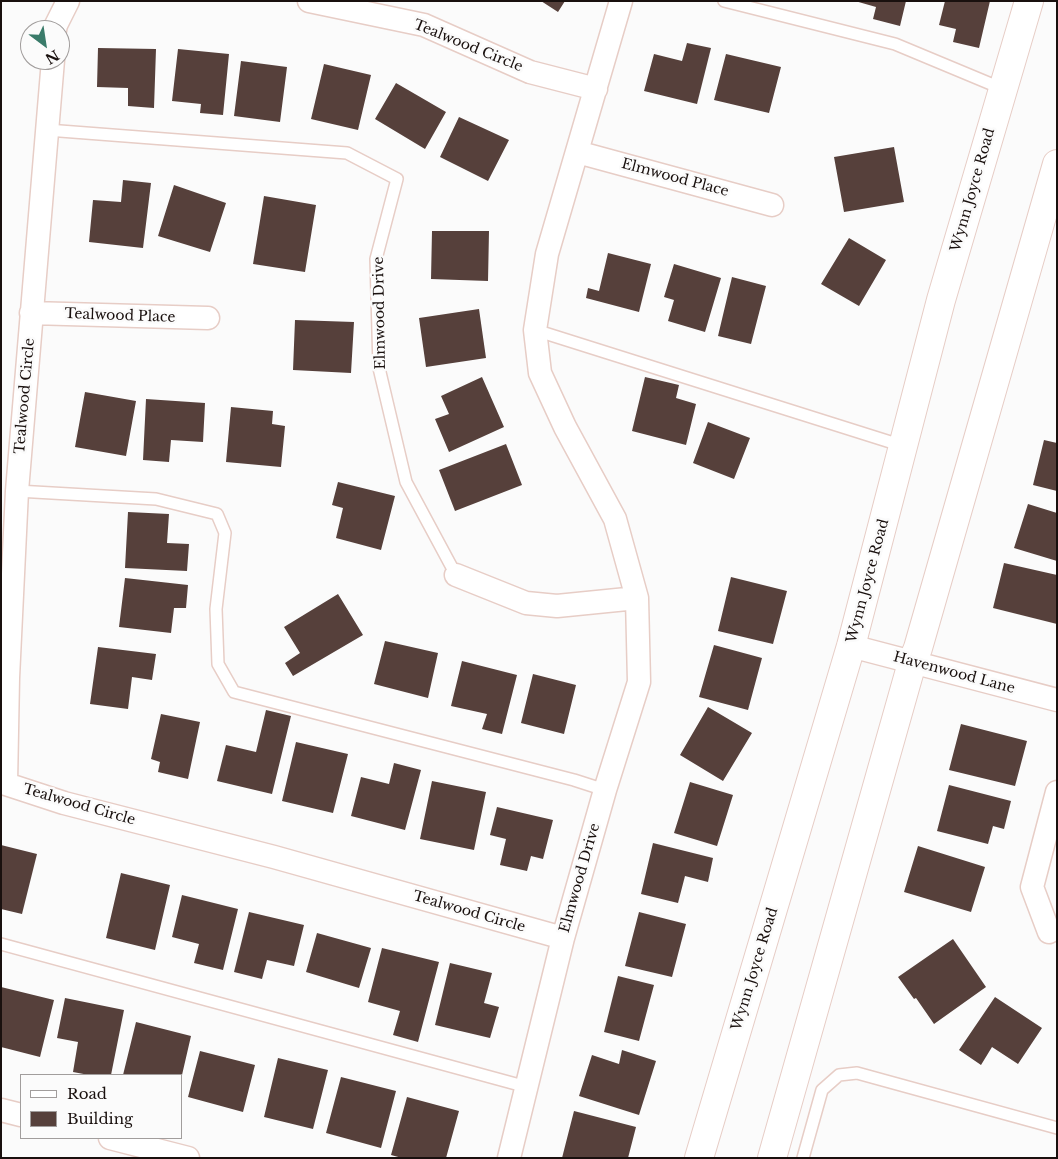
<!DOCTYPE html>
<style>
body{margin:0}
#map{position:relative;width:1058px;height:1159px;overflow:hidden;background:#fbfbfb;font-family:"Libre Baskerville",serif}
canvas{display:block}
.frame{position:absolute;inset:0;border:2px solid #19100e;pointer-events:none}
.legend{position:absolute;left:20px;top:1074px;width:162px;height:65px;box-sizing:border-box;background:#fbfbfb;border:1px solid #a19d9c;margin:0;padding:6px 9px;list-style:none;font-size:15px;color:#19100e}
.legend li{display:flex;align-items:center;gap:10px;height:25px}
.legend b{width:25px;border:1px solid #a19d9c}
.north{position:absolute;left:20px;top:20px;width:50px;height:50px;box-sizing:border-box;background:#fbfbfb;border:1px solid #a19d9c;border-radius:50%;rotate:149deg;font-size:14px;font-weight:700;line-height:20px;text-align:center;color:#19100e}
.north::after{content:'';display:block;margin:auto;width:18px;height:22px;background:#3a7b6a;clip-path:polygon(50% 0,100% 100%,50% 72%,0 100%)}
</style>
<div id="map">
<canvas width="1058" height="1159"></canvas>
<div class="frame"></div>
<ul class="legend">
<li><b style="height:6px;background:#fff"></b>Road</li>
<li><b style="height:14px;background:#56403b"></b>Building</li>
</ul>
<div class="north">N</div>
</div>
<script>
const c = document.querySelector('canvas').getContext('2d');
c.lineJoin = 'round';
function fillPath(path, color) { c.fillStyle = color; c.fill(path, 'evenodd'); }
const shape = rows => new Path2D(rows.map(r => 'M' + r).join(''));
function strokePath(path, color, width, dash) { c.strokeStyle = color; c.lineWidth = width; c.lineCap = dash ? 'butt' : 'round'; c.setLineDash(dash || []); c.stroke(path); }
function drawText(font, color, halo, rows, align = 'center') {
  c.font = font + ' "Libre Baskerville",serif'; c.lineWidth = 5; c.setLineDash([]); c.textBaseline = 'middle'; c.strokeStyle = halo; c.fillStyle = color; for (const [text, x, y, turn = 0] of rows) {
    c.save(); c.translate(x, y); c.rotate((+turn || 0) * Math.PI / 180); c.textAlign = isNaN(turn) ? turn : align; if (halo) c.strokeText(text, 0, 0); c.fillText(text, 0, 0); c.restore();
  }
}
fillPath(shape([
 [541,1,565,1,558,12],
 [855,1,906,1,900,26,873,19,876,7],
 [945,1,990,1,979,48,953,42,956,29,939,25],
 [687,43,711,48,697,104,644,91,654,54,682,61],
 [98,48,156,49,154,108,128,106,128,88,97,87],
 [178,49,229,54,223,115,200,113,201,104,172,101],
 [726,54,781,67,769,113,714,100],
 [241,61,287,67,280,122,234,116],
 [324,64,371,75,358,130,311,119],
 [396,83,446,112,425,149,375,119],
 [459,117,509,140,488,181,440,157],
 [894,147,904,202,844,212,834,157],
 [123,180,151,183,143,248,89,242,93,200,121,202],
 [174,185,226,203,210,252,158,236],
 [264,196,316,205,305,272,253,264],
 [432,231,489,231,488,281,431,279],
 [849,238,886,260,859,306,821,284],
 [608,253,651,264,639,312,586,298,588,288,599,291],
 [674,264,721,278,705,332,668,321,674,300,664,297],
 [732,277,766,286,751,344,718,336],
 [479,309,486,358,426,367,419,318],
 [295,320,354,322,351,373,293,370],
 [482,377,504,427,449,452,435,419,449,414,441,396],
 [645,377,679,385,676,398,696,404,686,445,632,431],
 [85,392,136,401,126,456,75,447],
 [146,399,205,403,203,442,171,440,169,462,143,460],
 [231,407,273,411,272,424,285,426,281,467,226,462],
 [708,422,750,438,734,479,693,463],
 [1044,440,1057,443,1057,491,1033,485],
 [506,444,522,485,455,511,439,470],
 [338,482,395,496,381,550,336,538,343,508,332,505],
 [1028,504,1057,513,1057,561,1014,548],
 [128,512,169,514,167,543,189,544,187,571,125,568],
 [1004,563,1057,575,1057,624,993,608],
 [731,577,787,591,773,644,718,631],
 [125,578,188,585,186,608,174,608,171,633,119,627],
 [338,594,363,635,293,676,285,663,300,653,284,627],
 [385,641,438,653,428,698,374,684],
 [714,645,762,658,748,710,699,697],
 [98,647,156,654,152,680,132,677,128,709,90,704],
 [462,661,517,675,502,734,482,729,487,714,451,706],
 [533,674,576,685,564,734,521,723],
 [708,707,752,733,723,781,680,755],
 [266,710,291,716,272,794,217,781,226,745,256,752],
 [161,714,200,722,188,779,158,772,160,762,151,759],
 [961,724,1027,741,1015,786,949,770],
 [296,742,348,754,333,813,282,801],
 [394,763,421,770,405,830,351,816,361,777,389,784],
 [432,781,486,792,474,850,420,839],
 [690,782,733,795,717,846,674,833],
 [949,785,1011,801,1004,829,993,826,988,844,937,831],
 [497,807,553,820,543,859,531,856,527,871,500,865,506,839,490,835],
 [653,843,713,858,708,882,685,876,678,903,641,894],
 [1,845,37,854,22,914,1,909],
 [918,846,985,867,971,912,904,892],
 [121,873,170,885,155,950,106,938],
 [182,895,238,909,223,970,194,963,199,944,172,937],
 [249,912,304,925,294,966,267,960,262,979,234,972],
 [639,912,686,924,672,977,625,966],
 [317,933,371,948,359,988,306,972],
 [953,939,986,987,934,1024,916,998,914,999,898,977],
 [382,948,439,962,418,1042,393,1035,400,1011,368,1002],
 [450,963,492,973,484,1003,499,1007,490,1038,435,1025],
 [618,976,654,985,639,1041,604,1032],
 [1,987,54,1000,40,1057,1,1047],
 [995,997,1042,1028,1018,1064,992,1047,981,1065,959,1050],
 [65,998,124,1010,111,1075,89,1075,73,1072,78,1042,57,1038],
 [136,1022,191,1036,182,1075,123,1075],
 [622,1050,656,1061,639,1115,579,1096,592,1055,619,1064],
 [200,1051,255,1065,243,1112,188,1097],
 [278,1058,328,1070,313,1129,264,1117],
 [341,1077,396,1091,381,1148,326,1133],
 [407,1097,459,1111,446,1158,402,1158,391,1155],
 [574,1111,636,1127,628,1158,562,1158]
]), '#56403b');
const lane = shape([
 [724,1,895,44,1003,89],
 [47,130,347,153,397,179,376,259,379,368,406,482,456,575],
 [535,330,903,446],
 [17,491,156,499,217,514,225,533,216,609,218,664,234,692,574,780,605,790],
 [1,944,527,1087],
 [803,1158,822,1090,839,1075,857,1073,1057,1128]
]);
const street = shape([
 [309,1,424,25,530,72,596,89],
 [55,30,56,25,68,1],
 [53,60,17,491,8,678,6,784,64,803,274,857,563,938],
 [577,152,772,205],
 [31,313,208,318],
 [456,575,526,603,557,606,637,598],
 [851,646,1057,700],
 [1049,932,1032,887,1057,792],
 [1,1110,21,1115],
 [110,1138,188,1158],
 [509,1158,563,938,605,790,639,682,637,598,615,519,565,427,540,373,535,330,547,254,621,1]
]);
const secondary = shape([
 [699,1158,851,646,941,300,1029,1],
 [772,1158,912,663,918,648,1057,164]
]);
strokePath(lane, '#e7cdc6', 14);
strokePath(street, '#e7cdc6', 25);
strokePath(secondary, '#e7cdc6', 30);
strokePath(lane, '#fff', 11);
strokePath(street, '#fff', 22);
strokePath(secondary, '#fff', 28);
drawText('14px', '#19100e', '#fbfbfb', [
 ["Tealwood Circle",468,46,22],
 ["Elmwood Place",675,178,15],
 ["Wynn Joyce Road",973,190,-74],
 ["Elmwood Drive",380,313,-91],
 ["Tealwood Place",120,316,2],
 ["Tealwood Circle",25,396,-85],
 ["Wynn Joyce Road",868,581,-75],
 ["Havenwood Lane",954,673,15],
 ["Tealwood Circle",79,805,16],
 ["Elmwood Drive",580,878,-74],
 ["Tealwood Circle",469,912,16],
 ["Wynn Joyce Road",755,969,-73]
]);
</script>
